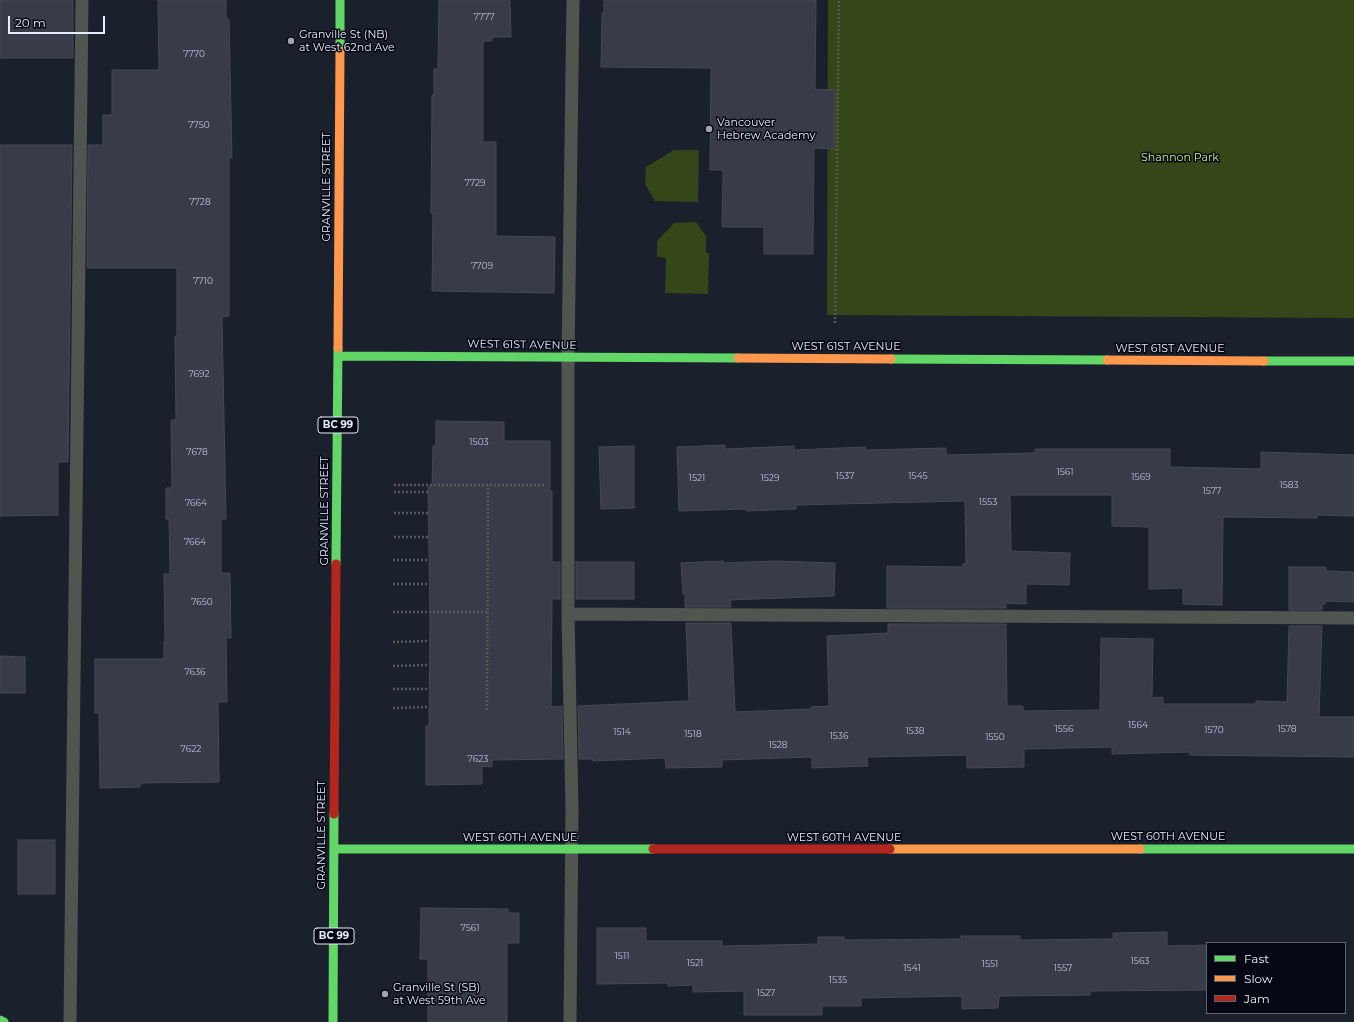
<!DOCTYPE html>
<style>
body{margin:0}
#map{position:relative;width:1354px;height:1022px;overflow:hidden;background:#1b202d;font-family:Montserrat,sans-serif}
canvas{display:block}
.legend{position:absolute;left:1206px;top:942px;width:140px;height:72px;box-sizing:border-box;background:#050712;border:1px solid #5f6370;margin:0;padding:5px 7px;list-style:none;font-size:12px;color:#e6edfd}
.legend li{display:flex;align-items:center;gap:8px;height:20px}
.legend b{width:20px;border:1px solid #5f6370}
.scale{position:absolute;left:8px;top:16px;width:97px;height:18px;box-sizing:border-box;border:2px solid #e6edfd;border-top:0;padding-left:5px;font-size:12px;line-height:14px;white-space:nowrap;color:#e6edfd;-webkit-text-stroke:3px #050712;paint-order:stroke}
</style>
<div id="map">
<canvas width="1354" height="1022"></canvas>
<ul class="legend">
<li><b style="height:5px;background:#63d668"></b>Fast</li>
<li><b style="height:5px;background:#ff974d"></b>Slow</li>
<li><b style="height:5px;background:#b3261e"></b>Jam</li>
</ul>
<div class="scale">20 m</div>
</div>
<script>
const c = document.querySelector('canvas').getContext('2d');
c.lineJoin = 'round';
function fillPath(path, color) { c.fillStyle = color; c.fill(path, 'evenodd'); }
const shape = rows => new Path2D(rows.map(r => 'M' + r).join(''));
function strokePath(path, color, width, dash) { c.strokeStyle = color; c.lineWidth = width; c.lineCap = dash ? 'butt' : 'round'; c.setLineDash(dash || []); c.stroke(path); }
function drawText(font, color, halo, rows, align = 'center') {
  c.font = font + ' Montserrat,sans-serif'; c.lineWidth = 3; c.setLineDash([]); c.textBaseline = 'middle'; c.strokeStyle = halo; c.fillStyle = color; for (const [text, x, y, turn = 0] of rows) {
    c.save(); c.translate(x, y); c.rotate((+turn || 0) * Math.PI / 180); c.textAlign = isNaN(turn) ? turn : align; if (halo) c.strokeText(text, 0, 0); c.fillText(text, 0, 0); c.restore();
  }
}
fillPath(shape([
 [828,0,1354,0,1354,318,827,315],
 [674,150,699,150,698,202,655,201,645,184,646,167],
 [696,222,706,236,706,253,709,253,708,294,665,293,666,258,657,257,657,241,674,223]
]), '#354718');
const building = shape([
 [0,0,73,0,73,58,0,58,0,0],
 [158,0,226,0,226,19,229,19,232,158,229,158,229,316,222,317,226,519,221,519,221,573,230,573,231,638,226,638,227,702,218,702,219,782,140,783,140,787,100,788,99,713,95,713,95,659,164,659,164,642,165,642,164,574,170,574,169,519,166,519,166,488,172,488,171,420,176,420,175,336,177,336,177,268,87,268,88,145,103,145,103,115,112,115,112,70,159,70,158,0],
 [439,0,510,0,511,37,492,37,492,41,483,41,483,142,496,142,496,236,555,237,554,293,432,291,433,213,431,213,432,95,434,95,434,69,438,69,439,0],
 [604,0,816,0,815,89,835,90,834,149,814,148,813,254,764,254,764,227,722,227,723,170,710,170,711,68,601,67,602,13,604,12,604,0],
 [0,145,72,145,68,462,58,462,58,515,0,516,0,145],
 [436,421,504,422,504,441,550,441,550,491,552,491,552,562,560,562,560,599,552,599,551,707,562,706,563,759,492,760,492,767,482,766,482,784,426,785,426,726,429,726,430,622,428,487,432,487,433,446,436,446,436,421],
 [725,445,725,449,794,446,794,450,865,447,866,450,946,448,946,455,1035,453,1035,449,1170,449,1170,467,1261,469,1261,452,1354,455,1354,516,1317,515,1317,518,1223,517,1222,605,1183,604,1183,588,1149,589,1149,527,1112,526,1112,495,1010,495,1011,551,1070,553,1069,585,1026,584,1026,604,1006,603,1006,608,887,608,887,566,963,567,963,564,966,564,965,501,796,505,796,509,746,511,745,509,679,511,677,447,725,445],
 [634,446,634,508,601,509,599,447,634,446],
 [723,561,723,563,775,561,835,563,834,596,730,600,731,607,685,607,685,594,683,594,681,563,723,561],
 [576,562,634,562,634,599,576,599,576,562],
 [1289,567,1326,567,1326,571,1354,572,1354,602,1325,601,1325,604,1322,604,1322,610,1289,610,1289,567],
 [686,623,731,623,735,712,811,709,811,707,829,706,827,636,888,633,888,624,1006,624,1007,706,1023,706,1023,711,1100,710,1101,638,1153,639,1152,698,1163,697,1163,704,1256,704,1256,701,1287,702,1289,626,1322,626,1319,717,1354,717,1354,757,1190,755,1190,752,1112,754,1112,747,1024,749,1024,767,967,768,967,755,867,757,868,766,812,768,812,757,722,760,722,767,666,768,665,758,593,761,593,759,579,759,578,706,689,701,686,623],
 [0,656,25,657,25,693,0,693,0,656],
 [18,840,55,840,55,894,18,894,18,840],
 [421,908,508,909,508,913,519,913,519,943,507,943,507,1022,428,1022,428,959,420,959,421,908],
 [597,928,646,928,646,941,722,941,722,946,818,944,818,937,844,937,844,940,961,939,961,936,1020,936,1020,940,1113,939,1113,933,1167,932,1167,946,1207,945,1207,990,1090,991,1090,995,999,996,998,1008,962,1009,962,996,861,998,861,1006,822,1006,822,1015,744,1015,744,991,693,992,693,985,668,986,668,983,597,984,597,928]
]);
fillPath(building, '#383c48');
strokePath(building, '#444955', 1);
strokePath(shape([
 [835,323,839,0],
 [394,485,544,485],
 [394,492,428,492],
 [394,513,429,513],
 [394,537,429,537],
 [393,560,429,560],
 [393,584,429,584],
 [393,612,487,612],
 [393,642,429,641],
 [393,666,429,665],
 [393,689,429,689],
 [393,708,429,707],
 [487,710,488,485]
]), '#555858', 2.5, [2, 2]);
strokePath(shape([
 [568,614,1354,618],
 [70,1022,82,0],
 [570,1022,572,810,568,614,568,358,573,0]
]), '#515550', 13);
strokePath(shape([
 [340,51,340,0],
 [338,356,738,358],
 [891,359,1107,360],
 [1264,361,1354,361],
 [336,564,338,348],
 [334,849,653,849],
 [1140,849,1354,849],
 [0,1020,4,1022],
 [333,1022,334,814]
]), '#63d668', 9);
strokePath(shape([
 [338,348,340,51],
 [738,358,891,359],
 [1107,360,1264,361],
 [890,849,1140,849]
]), '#ff974d', 9);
strokePath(shape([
 [334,814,336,564],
 [653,849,890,849]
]), '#b3261e', 9);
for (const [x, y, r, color] of [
 [291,41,4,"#9fa5b4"],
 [709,129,4,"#9fa5b4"],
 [385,994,4,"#9fa5b4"]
]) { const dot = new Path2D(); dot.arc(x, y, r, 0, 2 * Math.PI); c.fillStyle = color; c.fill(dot); strokePath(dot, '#050712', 1.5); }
drawText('9px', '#bac1d0', null, [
 ["7777",484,17],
 ["7770",194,54],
 ["7750",199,125],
 ["7729",475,183],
 ["7728",200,202],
 ["7709",482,266],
 ["7710",203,281],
 ["7692",199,374],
 ["1503",479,442],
 ["7678",197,452],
 ["1561",1065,472],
 ["1537",845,476],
 ["1545",918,476],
 ["1569",1141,477],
 ["1521",697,478],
 ["1529",770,478],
 ["1583",1289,485],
 ["1577",1212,491],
 ["1553",988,502],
 ["7664",196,503],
 ["7664",195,542],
 ["7650",202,602],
 ["7636",195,672],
 ["1564",1138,725],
 ["1556",1064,729],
 ["1578",1287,729],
 ["1570",1214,730],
 ["1538",915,731],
 ["1514",622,732],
 ["1518",693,734],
 ["1536",839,736],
 ["1550",995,737],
 ["1528",778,745],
 ["7622",191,749],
 ["7623",478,759],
 ["7561",470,928],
 ["1511",622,956],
 ["1563",1140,961],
 ["1521",695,963],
 ["1551",990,964],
 ["1541",912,968],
 ["1557",1063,968],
 ["1535",838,980],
 ["1527",766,993]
]);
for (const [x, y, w] of [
 [338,425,40],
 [334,936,40]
]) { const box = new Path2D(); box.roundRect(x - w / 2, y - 8, w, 16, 3); c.fillStyle = '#050712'; c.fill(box); strokePath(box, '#e6edfd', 1); }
drawText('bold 10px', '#e6edfd', null, [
 ["BC 99",338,425],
 ["BC 99",334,936]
]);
drawText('11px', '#e6edfd', '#050712', [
 ["Granville St (NB)",299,35],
 ["at West 62nd Ave",299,48],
 ["Vancouver",717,123],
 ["Hebrew Academy",717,136],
 ["Granville St (SB)",393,988],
 ["at West 59th Ave",393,1001]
], 'left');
drawText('11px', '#cbf68b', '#050712', [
 ["Shannon Park",1180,158]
]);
drawText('11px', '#e6edfd', '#050712', [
 ["GRANVILLE STREET",327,187,-90],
 ["WEST 61ST AVENUE",522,345,1],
 ["WEST 61ST AVENUE",846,347],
 ["WEST 61ST AVENUE",1170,349],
 ["GRANVILLE STREET",325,511,-90],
 ["GRANVILLE STREET",322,835,-90],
 ["WEST 60TH AVENUE",1168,837],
 ["WEST 60TH AVENUE",520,838],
 ["WEST 60TH AVENUE",844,838]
]);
</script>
